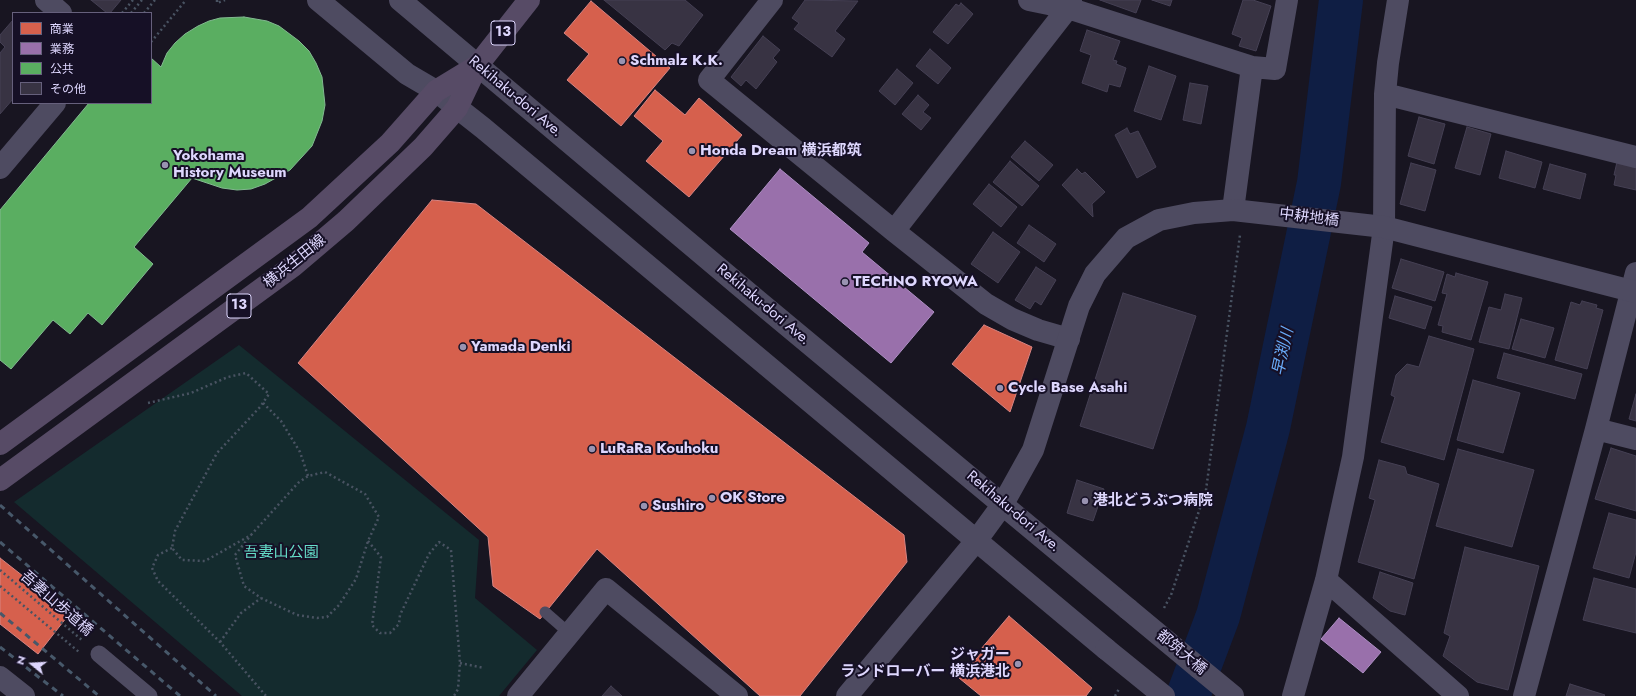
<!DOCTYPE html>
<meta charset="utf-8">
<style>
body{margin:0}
#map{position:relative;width:1636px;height:696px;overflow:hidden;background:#181521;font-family:Jost,"Noto Sans JP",sans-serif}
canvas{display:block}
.legend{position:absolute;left:12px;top:12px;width:140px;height:92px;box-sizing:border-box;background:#161026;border:1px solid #66607c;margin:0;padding:5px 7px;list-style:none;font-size:12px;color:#ded7fe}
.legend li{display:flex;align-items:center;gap:8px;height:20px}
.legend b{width:20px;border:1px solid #66607c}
.north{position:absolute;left:12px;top:644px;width:40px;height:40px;-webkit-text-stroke:3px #161026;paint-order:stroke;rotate:288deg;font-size:11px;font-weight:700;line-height:16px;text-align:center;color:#ded7fe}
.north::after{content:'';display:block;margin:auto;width:14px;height:18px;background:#ded7fe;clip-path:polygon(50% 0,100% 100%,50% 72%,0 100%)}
</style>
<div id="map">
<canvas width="1636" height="696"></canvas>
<ul class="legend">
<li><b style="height:11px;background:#d6604d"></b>商業</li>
<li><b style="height:11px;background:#9970ab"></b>業務</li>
<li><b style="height:11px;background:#5aae61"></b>公共</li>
<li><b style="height:11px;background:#383343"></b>その他</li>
</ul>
<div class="north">N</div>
</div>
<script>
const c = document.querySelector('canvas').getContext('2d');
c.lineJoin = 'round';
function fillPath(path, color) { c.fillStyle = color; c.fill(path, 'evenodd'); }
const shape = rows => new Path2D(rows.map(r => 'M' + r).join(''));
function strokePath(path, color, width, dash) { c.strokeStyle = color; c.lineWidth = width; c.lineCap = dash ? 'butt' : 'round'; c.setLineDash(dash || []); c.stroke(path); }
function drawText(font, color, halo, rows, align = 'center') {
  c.font = font + ' Jost,"Noto Sans JP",sans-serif'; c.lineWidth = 4; c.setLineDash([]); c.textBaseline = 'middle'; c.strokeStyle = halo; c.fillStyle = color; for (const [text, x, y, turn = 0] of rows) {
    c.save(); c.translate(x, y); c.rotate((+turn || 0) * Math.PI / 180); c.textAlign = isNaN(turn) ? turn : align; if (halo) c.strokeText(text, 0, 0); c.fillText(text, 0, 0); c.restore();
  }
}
fillPath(shape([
 [239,345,479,540,475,598,537,650,499,696,242,696,14,502]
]), '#142b2e');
const shops = shape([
 [591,1,670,68,621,126,567,80,589,54,564,33,591,1],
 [655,90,685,115,699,98,742,135,689,197,646,161,663,141,634,116,655,90],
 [432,200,476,204,904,535,907,562,800,696,760,696,597,549,540,619,493,586,488,537,298,363,432,200],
 [984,325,1032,347,1010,412,952,364,984,325],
 [0,558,70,613,38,654,0,624,0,558],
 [1009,616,1092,688,1086,696,981,696,959,678,983,651,981,649,1009,616]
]);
fillPath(shops, '#d6604d');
strokePath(shops, '#d88482', 1);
const offices = shape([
 [780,169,869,243,862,252,934,312,891,363,730,229,780,169],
 [1339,618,1381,652,1363,673,1321,639,1339,618]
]);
fillPath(offices, '#9970ab');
strokePath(offices, '#ae8fc4', 1);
const public = shape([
 [244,17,267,21,279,26,299,41,309,51,316,63,322,77,325,105,322,121,312,146,290,170,265,184,251,189,237,190,222,188,192,178,134,247,153,264,102,325,88,313,70,334,53,320,11,369,0,360,0,210,89,103,151,103,151,58,161,67,167,53,175,43,185,34,198,26,209,21,220,18,244,17]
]);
fillPath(public, '#5aae61');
strokePath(public, '#82ba90', 1);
strokePath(shape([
 [1188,696,1218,616,1268,428,1319,183,1341,0]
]), '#0f1e44', 44);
const building = shape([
 [91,0,121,0,110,13,107,13,91,0],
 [604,0,685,0,703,15,679,46,672,43,665,50,604,0],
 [805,0,858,1,835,31,845,39,832,57,794,29,799,23,792,18,805,0],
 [1100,0,1141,0,1136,13,1100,0],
 [1152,0,1172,0,1170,6,1152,0],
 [1243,0,1253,0,1271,6,1256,51,1239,46,1242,38,1232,34,1243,0],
 [961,3,973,14,948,44,933,32,956,4,959,6,961,3],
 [13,20,13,99,0,114,0,53,5,47,0,42,0,35,13,20],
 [1087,30,1120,41,1113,60,1117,61,1116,64,1126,68,1120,87,1109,84,1107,92,1082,83,1091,55,1080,51,1087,30],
 [763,36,780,50,773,58,777,62,756,89,746,80,741,86,731,77,763,36],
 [930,49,951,68,938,84,916,66,930,49],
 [1149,66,1176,76,1161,120,1134,111,1149,66],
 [897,69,913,83,895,105,879,91,897,69],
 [1190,83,1208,86,1201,124,1183,120,1190,83],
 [918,95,929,105,923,112,931,118,921,130,902,114,918,95],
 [1419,117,1445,124,1434,164,1408,156,1419,117],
 [1467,127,1491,134,1480,175,1455,168,1467,127],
 [1127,128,1130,134,1138,131,1156,167,1137,178,1115,135,1127,128],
 [1025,141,1053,165,1039,181,1011,157,1025,141],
 [1506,151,1542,162,1535,188,1499,178,1506,151],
 [1010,161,1039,186,1022,206,993,182,1010,161],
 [1617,162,1636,167,1636,190,1614,185,1616,175,1614,175,1617,162],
 [1411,163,1436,170,1425,211,1400,204,1411,163],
 [1550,164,1586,174,1580,199,1543,189,1550,164],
 [1077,169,1082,174,1085,172,1105,192,1092,204,1093,217,1062,185,1077,169],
 [989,184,1017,207,1001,227,973,204,989,184],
 [1029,225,1056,244,1044,262,1017,243,1029,225],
 [993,232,1020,252,998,283,971,264,993,232],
 [1401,259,1444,272,1435,301,1392,288,1401,259],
 [1036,267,1056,280,1041,305,1035,301,1030,309,1015,300,1036,267],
 [1456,273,1488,282,1471,340,1442,332,1443,326,1438,325,1447,294,1442,293,1447,274,1455,277,1456,273],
 [1123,293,1196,316,1153,449,1080,426,1123,293],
 [1505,294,1522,298,1509,349,1479,342,1489,307,1501,310,1505,294],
 [1395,296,1432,307,1425,329,1389,318,1395,296],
 [1582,301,1597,305,1596,308,1603,310,1587,369,1555,360,1571,302,1580,305,1582,301],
 [1521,319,1554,328,1545,358,1512,349,1521,319],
 [1429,336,1474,349,1444,460,1381,442,1395,397,1391,395,1396,375,1407,364,1419,367,1429,336],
 [1504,353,1582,374,1575,399,1497,378,1504,353],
 [1473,380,1520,393,1503,453,1457,440,1473,380],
 [1636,394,1636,421,1629,419,1636,394],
 [1611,448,1636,456,1636,511,1595,499,1611,448],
 [1458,449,1534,470,1512,547,1436,526,1458,449],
 [1379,460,1405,467,1407,474,1439,484,1414,579,1358,562,1375,500,1369,498,1379,460],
 [1077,480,1104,489,1093,521,1067,513,1077,480],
 [1609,513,1636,520,1636,552,1629,578,1593,568,1609,513],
 [1465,547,1539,566,1508,690,1477,682,1443,656,1450,636,1444,633,1465,547],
 [1380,572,1413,583,1405,615,1390,611,1373,598,1380,572],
 [1594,578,1636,589,1636,633,1583,620,1594,578],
 [1570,684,1605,695,1604,696,1566,696,1570,684],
 [611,686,622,696,602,696,611,686]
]);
fillPath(building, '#383343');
strokePath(building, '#454054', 1);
strokePath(shape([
 [217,0,217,3,225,0],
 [122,13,133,0],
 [131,13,142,0],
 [144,13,155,0],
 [151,42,186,0],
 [148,403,191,393,228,377,246,373,269,394,260,407,217,453,175,531,172,548,182,560,205,561,251,535,298,483,308,476,325,472,365,494,379,517,368,541,356,579,339,605,327,617,317,618,297,615,261,598,244,586,235,555,251,535],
 [263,403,281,421,300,452,308,476],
 [368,541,381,557,372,625,380,633,390,633,399,624,400,615,429,554,439,542,451,550,460,663,458,689,454,696],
 [172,548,158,555,152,568,158,581,220,642,266,696],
 [0,570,83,641],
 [0,586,79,652],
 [1164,608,1171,595,1206,490,1240,235],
 [220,642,241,613,261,598],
 [460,663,484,668],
 [1115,696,1119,689]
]), '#495362', 2.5, [2, 3]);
strokePath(shape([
 [545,612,569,633]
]), '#4e4b61', 11);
strokePath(shape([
 [99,654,149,696]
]), '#4e4b61', 17);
strokePath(shape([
 [772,0,709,80,894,231,986,304,1012,319,1038,330,1069,339],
 [1029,0,1068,8,1252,67,1275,69,1287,0],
 [1385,94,1636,157],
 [1233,210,1252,67],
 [894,231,1068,8,1071,0],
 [1596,429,1636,439],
 [1326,580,1458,696],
 [518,696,606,589,737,696],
 [1293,696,1326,580,1353,457,1384,227,1385,94,1388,63,1398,0],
 [1524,696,1596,429,1636,273]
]), '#4e4b61', 22);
strokePath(shape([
 [46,0,61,13],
 [318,0,407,74,436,91,483,128,1106,649],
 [400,0,759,302,1128,609],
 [0,168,55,103],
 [1199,668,1233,696],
 [0,677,24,696],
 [847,696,976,541,1003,504,1033,450,1079,306,1095,274,1126,238,1159,220,1194,213,1233,210,1384,227,1636,292]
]), '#4e4b61', 22);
strokePath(shape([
 [0,444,310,217,390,143,436,91,477,66],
 [0,480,293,266,346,221,423,147,457,108,477,66,529,0]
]), '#574b66', 22);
strokePath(shape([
 [0,505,216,696],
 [0,542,180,696],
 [0,613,99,696],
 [0,647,63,696]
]), '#47586a', 3, [6, 5]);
strokePath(shape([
 [1128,609,1199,668],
 [1106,649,1164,696]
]), '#4e4b61', 22);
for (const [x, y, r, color] of [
 [622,61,4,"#9993b1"],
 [692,151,4,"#9993b1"],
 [165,165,4,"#9993b1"],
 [845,282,4,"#9993b1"],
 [463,347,4,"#9993b1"],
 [1000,388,4,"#9993b1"],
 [592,449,4,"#9993b1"],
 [712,498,4,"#9993b1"],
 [1085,501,4,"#9993b1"],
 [644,506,4,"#9993b1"],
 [1018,664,4,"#9993b1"]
]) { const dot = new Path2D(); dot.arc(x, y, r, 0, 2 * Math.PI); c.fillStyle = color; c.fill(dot); strokePath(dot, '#161026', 1.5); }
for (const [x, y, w] of [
 [503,33,24],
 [239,306,24]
]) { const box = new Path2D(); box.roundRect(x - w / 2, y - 12, w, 24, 3); c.fillStyle = '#161026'; c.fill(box); strokePath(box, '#ded7fe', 1); }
drawText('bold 14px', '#ded7fe', null, [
 ["13",503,33],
 ["13",239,306]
]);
drawText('bold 15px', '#ded7fe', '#161026', [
 ["Schmalz K.K.",630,61],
 ["Honda Dream 横浜都筑",700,151],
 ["Yokohama",173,156],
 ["History Museum",173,173],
 ["TECHNO RYOWA",853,282],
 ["Yamada Denki",471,347],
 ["Cycle Base Asahi",1008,388],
 ["LuRaRa Kouhoku",600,449],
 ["OK Store",720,498],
 ["港北どうぶつ病院",1093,501],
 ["Sushiro",652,506],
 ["ジャガー",1010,655,"right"],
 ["ランドローバー 横浜港北",1010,672,"right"]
], 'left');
drawText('15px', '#ded7fe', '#161026', [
 ["Rekihaku-dori Ave.",515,97,40],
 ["中耕地橋",1309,218,7],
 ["横浜生田線",295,262,-39],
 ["Rekihaku-dori Ave.",763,305,40],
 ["Rekihaku-dori Ave.",1013,512,40],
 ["吾妻山歩道橋",56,604,41],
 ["都筑大橋",1181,653,40]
]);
drawText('15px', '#65dcc8', '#161026', [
 ["吾妻山公園",281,553]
]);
drawText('italic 16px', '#69abf9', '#161026', [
 ["早渕川",1284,352,-78]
]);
</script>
